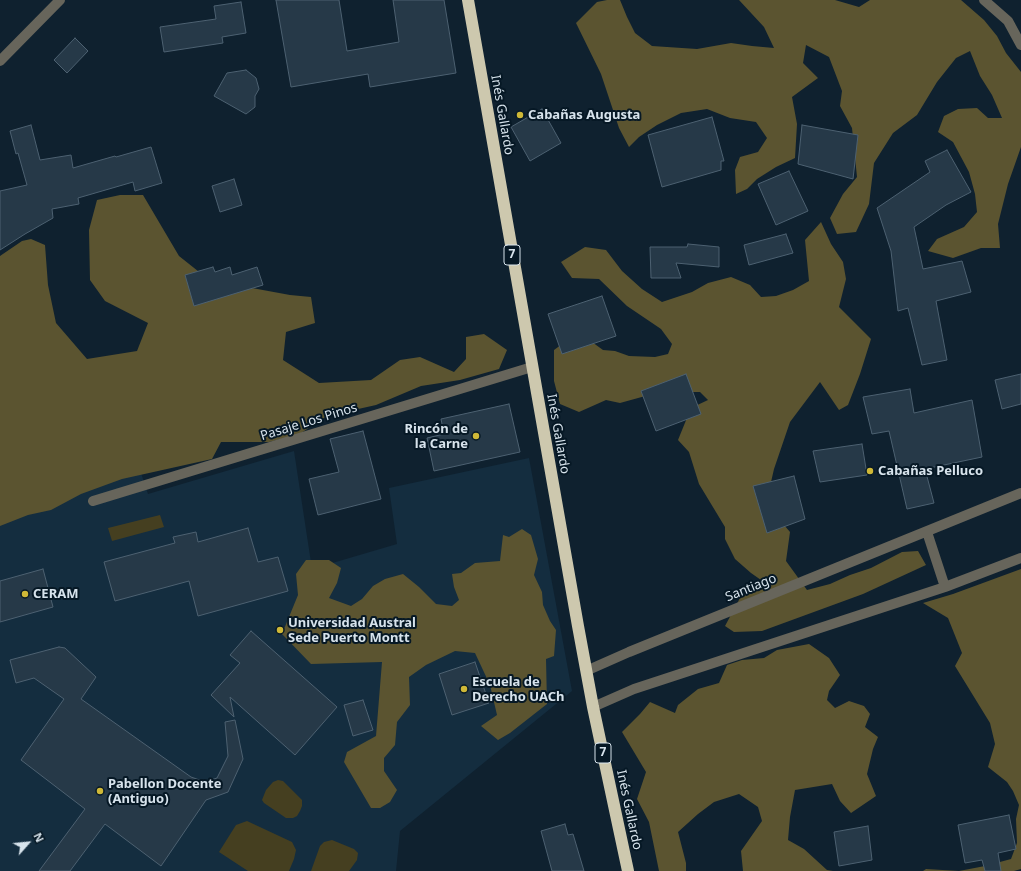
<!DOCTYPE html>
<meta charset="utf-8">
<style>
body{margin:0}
#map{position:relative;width:1021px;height:871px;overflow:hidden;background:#0f212f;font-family:"Noto Sans",sans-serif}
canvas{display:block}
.north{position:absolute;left:8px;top:823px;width:40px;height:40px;-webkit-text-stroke:3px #061825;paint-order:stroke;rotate:63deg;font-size:11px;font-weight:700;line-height:16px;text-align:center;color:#d7e3ec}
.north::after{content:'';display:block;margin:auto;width:14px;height:18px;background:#d7e3ec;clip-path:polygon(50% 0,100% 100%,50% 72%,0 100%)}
</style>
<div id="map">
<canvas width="1021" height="871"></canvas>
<div class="north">N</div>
</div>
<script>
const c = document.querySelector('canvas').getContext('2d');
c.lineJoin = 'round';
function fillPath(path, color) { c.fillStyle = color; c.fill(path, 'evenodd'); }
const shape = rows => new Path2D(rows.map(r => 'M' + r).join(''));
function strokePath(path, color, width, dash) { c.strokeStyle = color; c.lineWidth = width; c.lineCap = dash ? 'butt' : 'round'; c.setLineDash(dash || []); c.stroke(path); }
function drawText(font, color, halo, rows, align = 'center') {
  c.font = font + ' "Noto Sans",sans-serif'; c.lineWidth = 4; c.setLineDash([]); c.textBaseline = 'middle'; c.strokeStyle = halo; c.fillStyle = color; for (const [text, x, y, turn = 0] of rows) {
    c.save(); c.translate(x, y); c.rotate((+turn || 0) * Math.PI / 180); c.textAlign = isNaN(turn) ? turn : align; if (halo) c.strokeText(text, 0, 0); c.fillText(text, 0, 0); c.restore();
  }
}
fillPath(shape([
 [294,451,312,569,397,544,389,488,529,458,572,691,400,831,396,871,0,871,0,514,139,467,148,494]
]), '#142d3f');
fillPath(shape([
 [160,515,164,527,112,541,108,528],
 [278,780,283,781,302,800,302,806,300,811,297,816,293,818,286,818,264,803,262,800,266,790,273,782],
 [247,821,292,842,296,850,294,859,289,871,248,871,219,852,236,825],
 [332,840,354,849,358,853,357,860,349,871,311,871,320,846,324,842]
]), '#453f20');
fillPath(shape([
 [607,0,620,0,627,17,635,33,652,46,697,49,731,43,752,46,774,48,764,27,739,0,835,0,859,7,870,0,961,0,984,20,997,36,1006,53,1021,72,1021,147,1008,184,998,224,1000,248,981,248,953,258,928,251,937,239,964,227,977,212,975,194,969,172,953,142,938,132,944,116,958,109,977,108,988,118,1002,118,992,95,980,76,970,51,956,58,937,82,917,115,893,133,874,163,869,204,856,232,837,234,830,218,843,194,857,177,852,128,840,106,842,91,829,57,806,45,803,63,818,78,792,97,797,124,795,158,776,167,757,179,747,189,736,194,735,170,740,157,758,152,767,138,756,122,730,118,707,109,681,113,657,125,639,137,629,147,619,128,601,74,576,23,597,2],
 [120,195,143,195,179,256,213,283,252,288,290,295,311,297,315,323,286,332,283,360,319,383,371,380,400,360,420,357,454,372,466,359,466,337,484,334,507,350,499,369,460,380,421,386,376,405,327,416,298,435,269,442,221,442,212,459,122,479,81,494,51,510,28,515,0,526,0,256,22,241,31,239,45,245,48,285,56,323,87,359,137,351,148,323,105,301,90,280,89,230,97,200],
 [821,222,831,244,843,262,846,279,839,307,871,339,860,374,848,405,839,410,820,382,790,422,774,469,766,504,790,532,786,561,807,590,830,584,850,575,871,568,902,552,918,551,926,565,863,594,762,631,734,632,725,626,740,598,751,590,761,580,751,573,735,559,725,539,725,527,699,484,689,452,678,440,691,408,708,400,700,392,669,392,649,395,620,403,606,400,579,412,560,404,554,381,554,350,569,339,585,337,603,350,615,351,629,356,655,357,668,354,672,344,661,329,627,306,599,279,572,278,561,262,585,247,606,250,622,271,642,289,662,302,692,292,708,283,731,277,750,285,761,297,776,296,793,290,809,281,805,240],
 [522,529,531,535,538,559,534,575,542,592,543,605,550,621,556,630,554,656,546,659,547,704,510,733,498,740,481,726,497,715,490,685,475,653,455,651,426,665,409,677,410,705,397,722,395,745,384,758,384,771,397,790,390,802,380,808,371,808,344,762,347,752,376,736,382,662,311,664,282,634,298,595,296,574,306,560,329,560,341,568,337,583,329,598,351,606,362,599,373,586,385,579,403,574,419,587,436,604,452,606,459,600,454,587,452,574,461,573,475,563,500,561,503,535,509,537],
 [1021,569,1021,869,1014,871,923,871,926,869,959,871,985,866,1011,859,1017,843,1016,819,1019,805,1013,791,1007,782,988,767,995,744,990,723,955,666,962,653,948,618,923,603,953,594],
 [809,644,829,658,840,675,829,691,827,700,835,708,849,701,864,706,870,714,865,727,878,737,873,749,867,774,876,796,851,813,840,801,832,784,795,790,790,817,788,840,804,849,827,870,833,871,743,871,741,851,762,821,758,807,739,794,714,802,698,814,678,832,686,863,686,871,659,871,649,822,637,799,646,772,622,732,640,714,650,702,675,713,678,705,698,689,719,683,727,665,742,660,764,658,777,650]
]), '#5b5430');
const building = shape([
 [276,0,339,0,347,51,399,42,393,0,444,0,456,73,370,87,368,74,291,87,276,0],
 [241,2,246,33,222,37,223,43,164,52,160,27,216,19,214,6,241,2],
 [75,38,88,51,67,73,54,60,75,38],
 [246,70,256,78,259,89,255,96,255,107,246,114,214,96,227,73,246,70],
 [542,109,561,143,530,161,511,127,542,109],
 [712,117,724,161,721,161,721,170,662,187,648,135,712,117],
 [31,125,40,160,71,155,73,168,115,156,116,157,151,147,162,183,135,191,133,182,78,198,79,204,52,209,53,218,25,234,0,250,0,191,27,185,18,153,16,154,10,131,31,125],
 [802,125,858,135,853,179,798,164,802,125],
 [947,150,971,192,946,205,914,227,923,269,962,261,971,292,936,301,947,360,922,365,908,308,898,311,891,251,877,208,930,172,925,161,947,150],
 [789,171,808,211,776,225,758,184,789,171],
 [234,179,242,205,220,212,212,186,234,179],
 [786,234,793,253,749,265,744,245,786,234],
 [688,244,719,247,719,267,676,263,681,278,651,278,650,247,687,247,688,244],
 [213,267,215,272,230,267,232,275,257,267,263,285,194,306,185,275,213,267],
 [602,296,616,336,562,354,548,314,602,296],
 [686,374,701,414,656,431,641,391,686,374],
 [1021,374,1021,404,1002,409,995,380,1021,374],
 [910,389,914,413,972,400,982,457,925,469,934,503,907,509,889,431,872,434,863,397,910,389],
 [509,404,520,452,434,471,427,438,444,434,441,419,509,404],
 [363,431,381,499,318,515,309,479,339,472,330,439,363,431],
 [862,444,867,475,820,482,813,451,862,444],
 [794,476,805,519,767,533,753,486,794,476],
 [248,528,258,562,278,557,288,591,198,616,189,581,115,601,104,562,175,543,173,537,196,532,198,542,248,528],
 [43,569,53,607,0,622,0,581,43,569],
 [251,631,337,707,295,755,230,697,234,717,211,695,240,663,230,655,251,631],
 [59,647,65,648,96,677,81,699,191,777,205,782,217,778,228,756,225,722,235,720,243,759,228,792,206,800,161,866,105,824,70,871,39,871,85,809,21,760,64,699,34,678,16,683,10,660,59,647],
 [475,662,489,703,452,715,439,674,475,662],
 [363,700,373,730,353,736,344,705,363,700],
 [1009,815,1016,849,998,853,1001,871,985,871,982,860,965,863,958,825,1009,815],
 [565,824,568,835,573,834,584,871,552,871,541,831,565,824],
 [868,826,872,860,839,866,834,832,868,826]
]);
fillPath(building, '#263948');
strokePath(building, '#4d6171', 1);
strokePath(shape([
 [984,0,1008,21,1021,45],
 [0,61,60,0],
 [93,501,532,367],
 [927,532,945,587],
 [586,671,629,652,1021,493],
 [593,707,634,689,945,587,1021,558]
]), '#67655b', 10);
strokePath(shape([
 [468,0,578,626,593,707,628,871]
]), '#cdc8ae', 12);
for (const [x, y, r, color] of [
 [520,115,4,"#cfb837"],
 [476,436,4,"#cfb837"],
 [870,471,4,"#cfb837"],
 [25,594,4,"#cfb837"],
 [280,630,4,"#cfb837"],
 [464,689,4,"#cfb837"],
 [100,791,4,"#cfb837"]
]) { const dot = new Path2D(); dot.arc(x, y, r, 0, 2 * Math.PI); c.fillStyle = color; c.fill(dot); strokePath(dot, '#061825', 1.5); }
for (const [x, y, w] of [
 [512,255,16],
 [603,753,16]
]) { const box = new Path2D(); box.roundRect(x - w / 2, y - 10, w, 20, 3); c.fillStyle = '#061825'; c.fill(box); strokePath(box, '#d7e3ec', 1); }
drawText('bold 12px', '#d7e3ec', null, [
 ["7",512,255],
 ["7",603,753]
]);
drawText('13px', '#d7e3ec', '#061825', [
 ["Inés Gallardo",502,115,80],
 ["Pasaje Los Pinos",309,422,-17],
 ["Inés Gallardo",558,434,80],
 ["Santiago",751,588,-22],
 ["Inés Gallardo",629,810,78]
]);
drawText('bold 13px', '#d7e3ec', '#061825', [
 ["Cabañas Augusta",528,115],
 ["Rincón de",468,429,"right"],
 ["la Carne",468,444,"right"],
 ["Cabañas Pelluco",878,471],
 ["CERAM",33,594],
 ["Universidad Austral",288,623],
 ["Sede Puerto Montt",288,638],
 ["Escuela de",472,682],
 ["Derecho UACh",472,697],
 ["Pabellon Docente",108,784],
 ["(Antiguo)",108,799]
], 'left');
</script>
